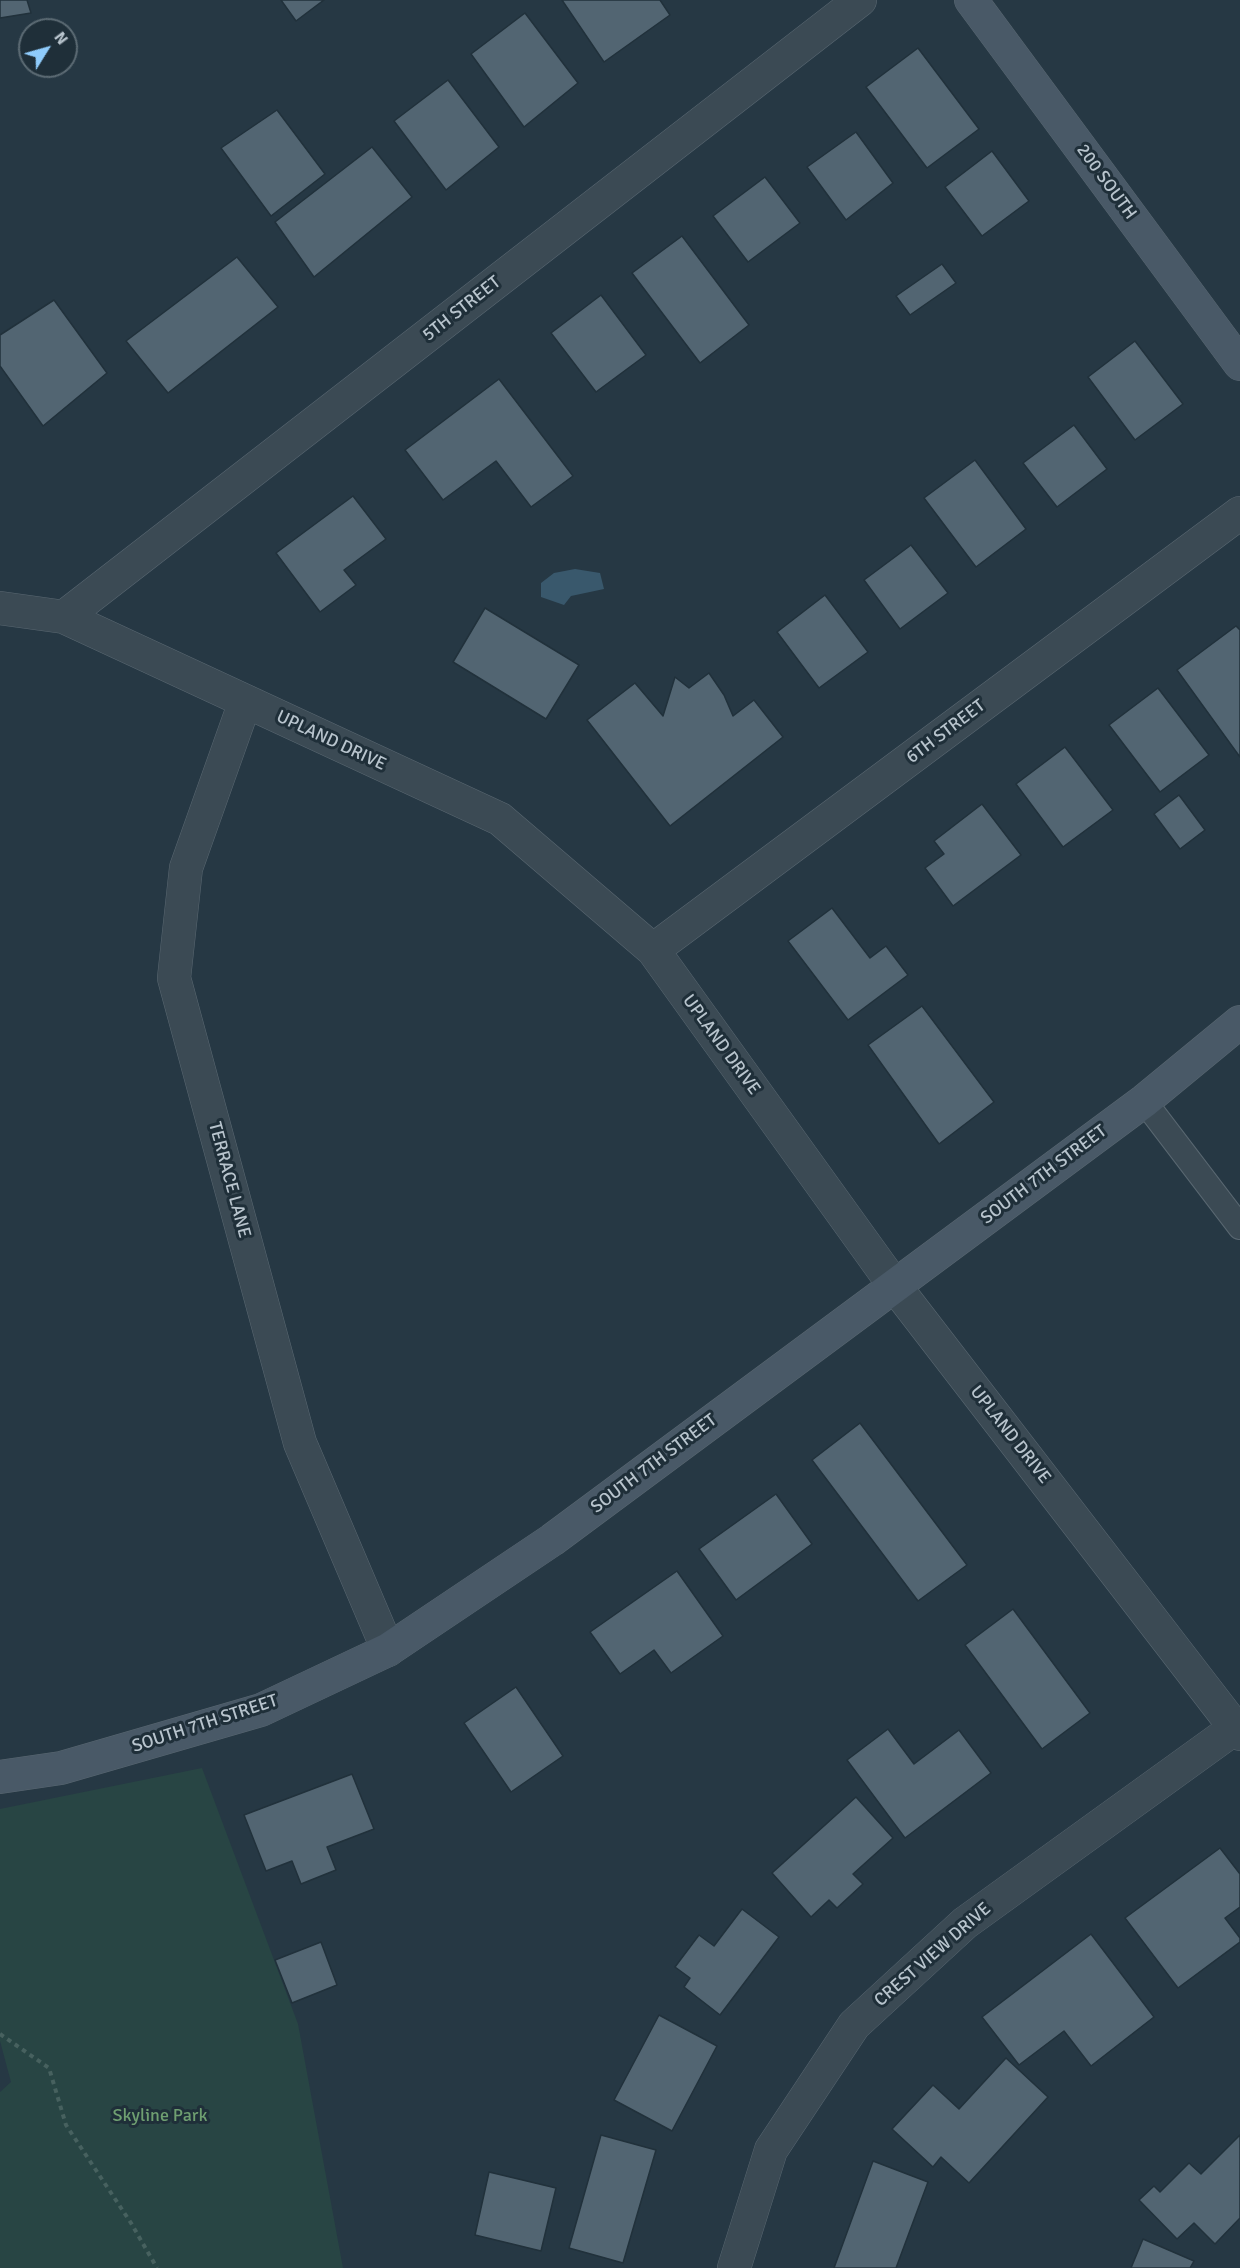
<!DOCTYPE html>
<style>
body{margin:0}
#map{position:relative;width:1240px;height:2268px;overflow:hidden;background:#263844;font-family:Signika,sans-serif}
canvas{display:block}
.north{position:absolute;left:18px;top:18px;width:60px;height:60px;box-sizing:border-box;background:#1f2f39;border:2px solid #5c6b74;border-radius:50%;rotate:53deg;font-size:16px;font-weight:700;line-height:24px;text-align:center;color:#b8c4cd}
.north::after{content:'';display:block;margin:auto;width:21px;height:27px;background:#8fccfc;clip-path:polygon(50% 0,100% 100%,50% 72%,0 100%)}
</style>
<div id="map">
<canvas width="1240" height="2268"></canvas>
<div class="north">N</div>
</div>
<script>
const c = document.querySelector('canvas').getContext('2d');
c.lineJoin = 'round';
function fillPath(path, color) { c.fillStyle = color; c.fill(path, 'evenodd'); }
const shape = rows => new Path2D(rows.map(r => 'M' + r).join(''));
function strokePath(path, color, width, dash) { c.strokeStyle = color; c.lineWidth = width; c.lineCap = dash ? 'butt' : 'round'; c.setLineDash(dash || []); c.stroke(path); }
function drawText(font, color, halo, rows, align = 'center') {
  c.font = font + ' Signika,sans-serif'; c.lineWidth = 6; c.setLineDash([]); c.textBaseline = 'middle'; c.strokeStyle = halo; c.fillStyle = color; for (const [text, x, y, turn = 0] of rows) {
    c.save(); c.translate(x, y); c.rotate((+turn || 0) * Math.PI / 180); c.textAlign = isNaN(turn) ? turn : align; if (halo) c.strokeText(text, 0, 0); c.fillText(text, 0, 0); c.restore();
  }
}
fillPath(shape([
 [202,1768,298,2024,343,2268,0,2268,0,2092,11,2082,0,2041,0,1809]
]), '#284544');
fillPath(shape([
 [575,569,600,573,604,589,571,596,564,605,541,597,541,583,554,573]
]), '#39586c');
const building = shape([
 [0,0,27,0,31,13,0,18,0,0],
 [281,0,324,0,296,21,281,0],
 [562,0,660,0,670,15,604,62,562,0],
 [525,13,578,83,524,127,471,54,525,13],
 [918,48,979,129,927,168,866,87,918,48],
 [448,80,499,147,446,190,394,121,448,80],
 [277,110,325,174,271,216,221,148,277,110],
 [856,132,893,183,846,220,807,167,856,132],
 [372,147,412,197,314,277,275,222,372,147],
 [992,151,1029,201,982,236,945,187,992,151],
 [765,177,800,223,748,262,713,216,765,177],
 [682,236,749,325,700,363,632,273,682,236],
 [237,257,278,307,168,393,126,341,237,257],
 [942,264,956,283,910,315,896,296,942,264],
 [601,295,646,355,596,392,551,333,601,295],
 [54,300,107,373,43,426,0,366,0,335,54,300],
 [1135,341,1183,404,1135,440,1088,377,1135,341],
 [499,379,573,476,531,507,496,461,443,500,405,450,499,379],
 [1074,425,1107,469,1057,507,1023,463,1074,425],
 [975,460,1026,529,976,567,924,498,975,460],
 [353,496,386,539,344,570,356,585,320,612,276,553,353,496],
 [911,545,948,593,900,629,864,580,911,545],
 [825,595,868,652,819,688,777,632,825,595],
 [485,608,579,665,546,719,453,662,485,608],
 [1236,626,1240,630,1240,757,1177,670,1236,626],
 [709,673,724,695,733,716,754,700,783,737,670,826,587,720,635,683,663,716,675,677,689,688,709,673],
 [1158,688,1209,755,1160,792,1109,725,1158,688],
 [1065,747,1113,810,1063,847,1016,784,1065,747],
 [1179,795,1205,830,1180,849,1154,814,1179,795],
 [982,804,1021,855,953,906,925,868,944,854,934,841,982,804],
 [832,908,870,958,886,946,908,975,848,1020,788,941,832,908],
 [922,1006,994,1102,939,1144,868,1045,922,1006],
 [860,1423,967,1565,918,1601,812,1460,860,1423],
 [776,1494,812,1544,736,1600,699,1549,776,1494],
 [677,1571,723,1636,671,1673,654,1650,620,1674,590,1632,677,1571],
 [1013,1609,1090,1713,1042,1749,965,1645,1013,1609],
 [516,1687,563,1756,511,1792,464,1723,516,1687],
 [888,1729,914,1764,959,1730,991,1773,905,1838,847,1760,888,1729],
 [352,1774,374,1829,327,1847,336,1870,301,1884,292,1861,266,1871,244,1815,352,1774],
 [856,1797,893,1838,853,1874,863,1884,837,1908,829,1900,811,1917,772,1873,856,1797],
 [1220,1848,1240,1874,1240,1907,1225,1918,1240,1938,1240,1942,1178,1988,1125,1918,1220,1848],
 [742,1909,779,1937,720,2015,684,1987,690,1978,675,1967,699,1935,714,1946,742,1909],
 [1091,1934,1154,2017,1091,2066,1064,2031,1019,2065,982,2017,1091,1934],
 [321,1942,337,1985,292,2003,275,1960,321,1942],
 [659,2015,717,2046,672,2131,614,2100,659,2015],
 [1006,2058,1048,2097,969,2183,941,2157,933,2167,892,2129,933,2085,959,2109,1006,2058],
 [601,2135,656,2150,623,2263,569,2248,601,2135],
 [1240,2135,1240,2218,1215,2244,1194,2223,1177,2239,1139,2200,1154,2186,1160,2192,1189,2163,1201,2174,1240,2135],
 [873,2161,928,2182,896,2268,834,2268,873,2161],
 [489,2172,556,2188,541,2251,475,2235,489,2172],
 [1143,2239,1194,2261,1190,2268,1131,2268,1143,2239]
]);
fillPath(building, '#526572');
strokePath(building, '#21313b', 1.5);
const lane = shape([
 [1144,1101,1240,1227]
]);
const street = shape([
 [0,608,64,617,500,819,653,950,894,1285,1240,1734],
 [64,617,860,0],
 [245,702,186,868,174,978,300,1443,388,1650],
 [653,950,1240,513],
 [734,2268,771,2150,854,2025,965,1923,1235,1728]
]);
const secondary = shape([
 [971,0,1240,364],
 [0,1777,61,1768,261,1710,388,1650,552,1540,1144,1101,1240,1022]
]);
strokePath(lane, '#596771', 26);
strokePath(street, '#596771', 34);
strokePath(secondary, '#596771', 34);
strokePath(shape([
 [0,2034,49,2068,66,2125,131,2223,157,2268]
]), '#47615f', 4, [4.5, 4.5]);
strokePath(lane, '#3b4a54', 24);
strokePath(street, '#3b4a54', 33);
strokePath(secondary, '#495967', 33);
drawText('18px', '#b8c4cd', '#1f2f39', [
 ["200 SOUTH",1106,182,54],
 ["5TH STREET",462,309,-38],
 ["6TH STREET",946,732,-37],
 ["UPLAND DRIVE",331,741,25],
 ["UPLAND DRIVE",721,1045,54],
 ["SOUTH 7TH STREET",1044,1175,-37],
 ["TERRACE LANE",229,1180,75],
 ["UPLAND DRIVE",1010,1435,52],
 ["SOUTH 7TH STREET",654,1464,-37],
 ["SOUTH 7TH STREET",205,1724,-18],
 ["CREST VIEW DRIVE",933,1955,-41]
]);
drawText('18px', '#6f9f71', '#1f2f39', [
 ["Skyline Park",160,2116]
]);
</script>
